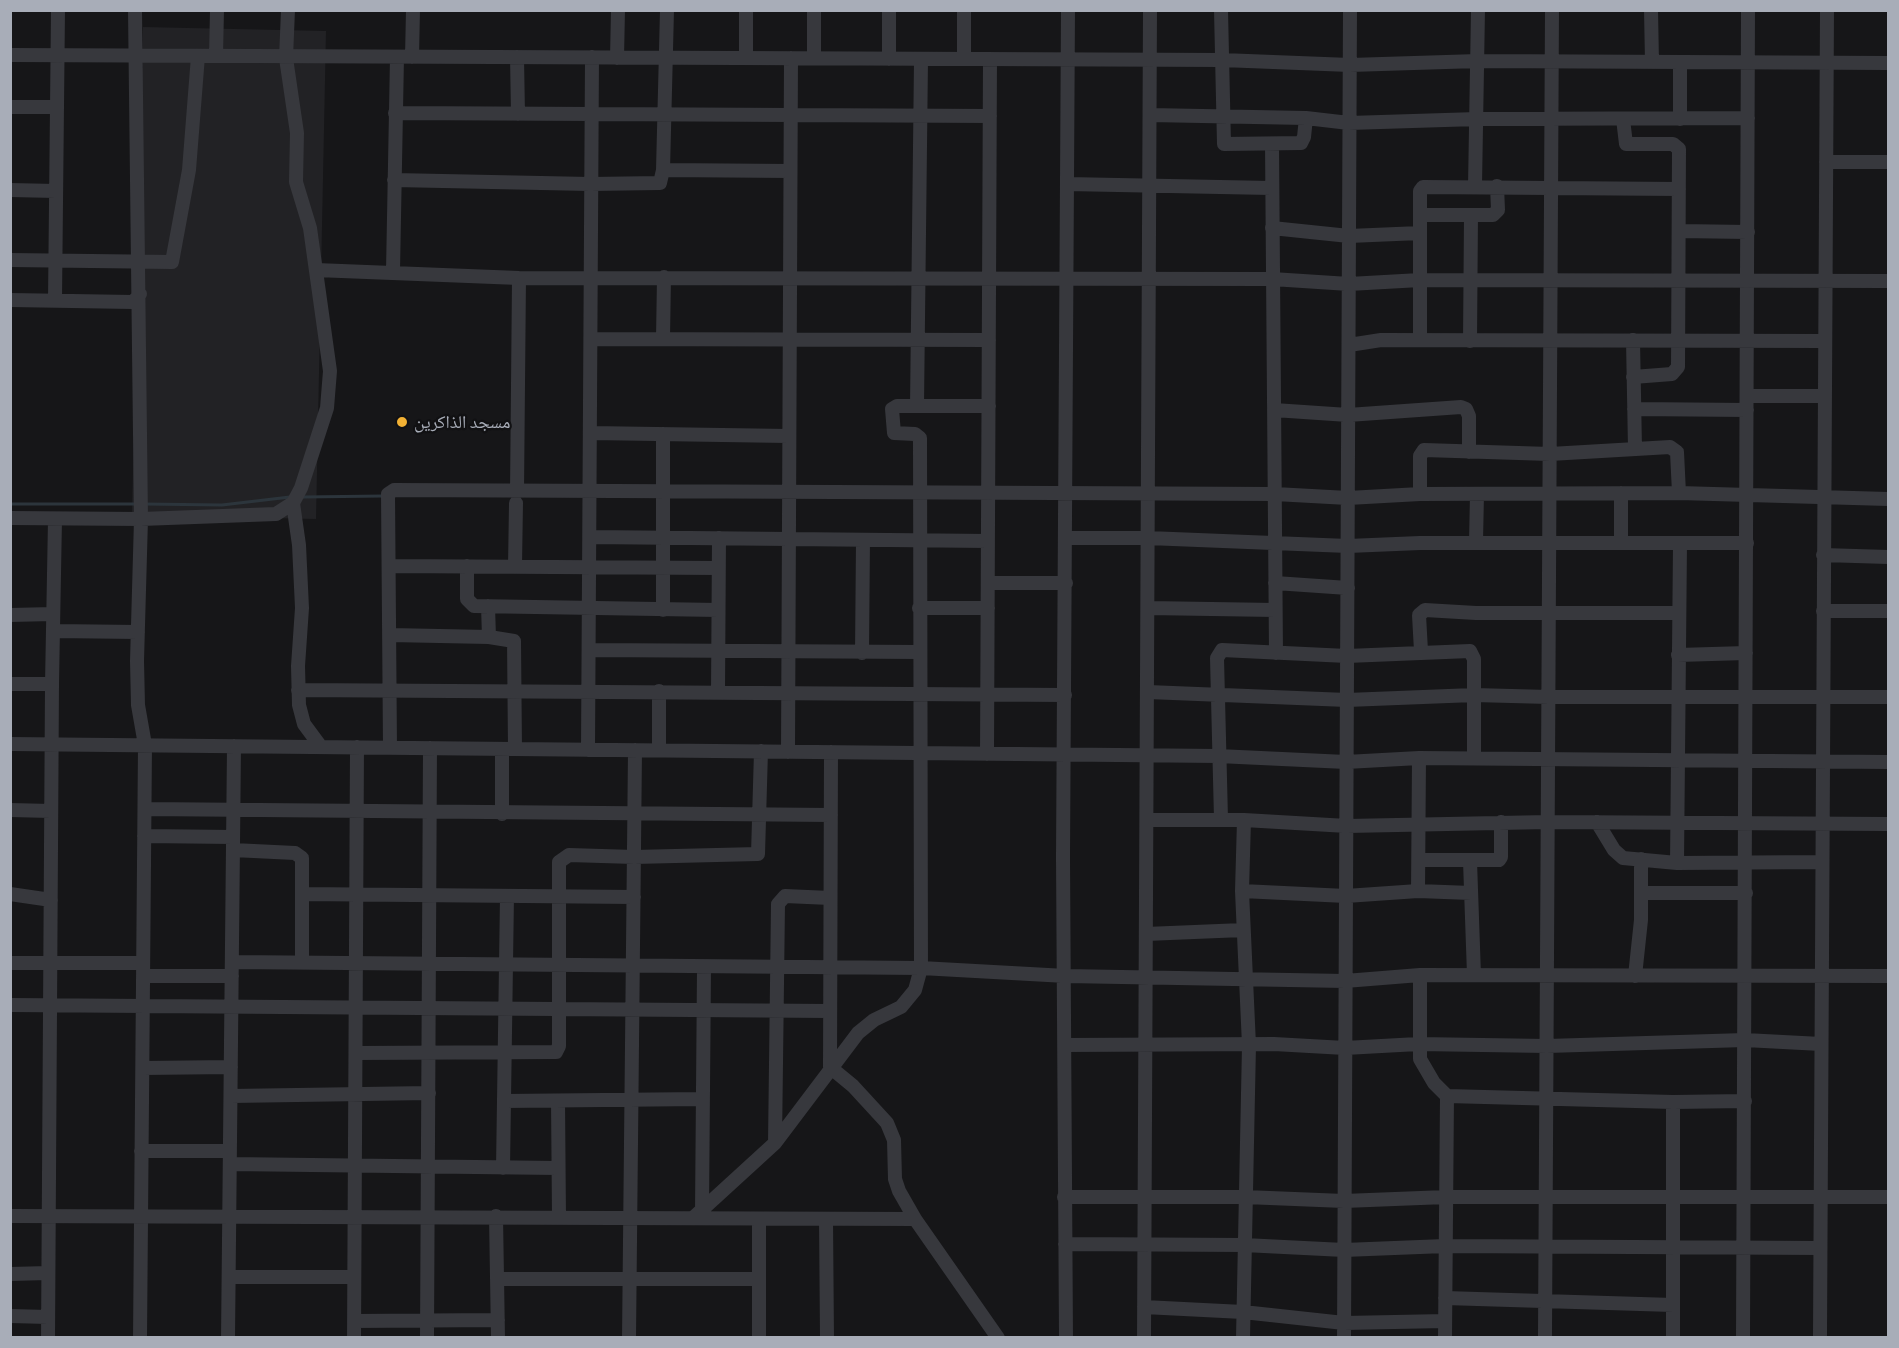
<!DOCTYPE html>
<meta charset="utf-8">
<style>
body{margin:0}
#map{position:relative;width:1899px;height:1348px;overflow:hidden;background:#161618;font-family:Commissioner,sans-serif}
canvas{display:block}
.frame{position:absolute;inset:0;border:12px solid #a8adb8;pointer-events:none}
</style>
<div id="map">
<canvas width="1899" height="1348"></canvas>
<div class="frame"></div>
</div>
<script>
const c = document.querySelector('canvas').getContext('2d');
c.lineJoin = 'round';
function fillPath(path, color) { c.fillStyle = color; c.fill(path, 'evenodd'); }
const shape = rows => new Path2D(rows.map(r => 'M' + r).join(''));
function strokePath(path, color, width, dash) { c.strokeStyle = color; c.lineWidth = width; c.lineCap = dash ? 'butt' : 'round'; c.setLineDash(dash || []); c.stroke(path); }
function drawText(font, color, halo, rows, align = 'center') {
  c.font = font + ' Commissioner,"Noto Naskh Arabic",sans-serif'; c.lineWidth = 4.5; c.setLineDash([]); c.textBaseline = 'middle'; c.strokeStyle = halo; c.fillStyle = color; for (const [text, x, y, turn = 0] of rows) {
    c.save(); c.translate(x, y); c.rotate((+turn || 0) * Math.PI / 180); c.textAlign = isNaN(turn) ? turn : align; if (halo) c.strokeText(text, 0, 0); c.fillText(text, 0, 0); c.restore();
  }
}
fillPath(shape([
 [143,27,326,31,316,519,132,515]
]), '#222225');
strokePath(shape([
 [303,497,383,496],
 [10,504,138,504],
 [144,504,222,505,290,497]
]), '#2c353c', 3);
strokePath(shape([
 [135,10,141,519,137,661,138,705,145,745,140,1338],
 [1221,10,1224,144,1301,143,1304,137,1306,118],
 [1651,10,1652,62],
 [10,55,1222,60,1350,65,1478,61,1888,63],
 [216,56,217,10],
 [412,57,413,10],
 [517,57,518,114],
 [617,58,618,10],
 [746,58,746,10],
 [814,58,814,10],
 [889,59,889,10],
 [964,59,964,10],
 [1680,62,1680,119],
 [10,107,57,107],
 [395,113,990,116],
 [1150,115,1306,118,1349,123,1477,119,1748,118],
 [1623,119,1626,144,1673,144,1679,149,1678,367,1672,374,1633,377],
 [1272,144,1276,653],
 [1826,162,1888,162],
 [663,170,790,171],
 [394,180,590,184,660,183,663,170,667,10],
 [1067,184,1271,188],
 [1475,186,1478,10],
 [10,190,56,191],
 [1421,215,1493,215,1498,210,1497,186],
 [1272,228,1349,236,1420,233],
 [1679,231,1748,232],
 [10,260,172,262,189,170,198,56],
 [316,270,519,278,1272,279,1349,284,1420,280,1888,281],
 [393,271,397,57],
 [10,300,133,302,140,294],
 [55,300,58,10],
 [663,338,664,277],
 [592,339,989,340],
 [1420,340,1420,191,1423,187,1679,189],
 [1633,340,1635,449],
 [1470,341,1471,215],
 [1349,345,1381,340,1825,341],
 [1747,396,1824,396],
 [917,406,921,60],
 [1634,409,1747,410],
 [1274,410,1348,415,1461,407,1466,409,1469,416,1469,452],
 [591,433,788,436],
 [663,434,663,610],
 [517,492,519,278],
 [1420,494,1420,456,1424,450,1550,454,1670,447,1677,452,1679,493],
 [293,503,299,545,302,608,298,666,299,705,304,724,321,747],
 [10,518,141,519,276,514,293,503,301,488,327,408,330,371,310,228,296,182,297,133,286,58,288,10],
 [590,537,988,541],
 [1066,538,1148,538,1348,546,1420,543,1747,543],
 [1476,542,1477,494],
 [1621,542,1621,493],
 [1823,555,1888,557],
 [389,566,718,568],
 [467,566,467,599,474,606,718,610],
 [515,566,516,503],
 [988,583,1066,583],
 [1275,583,1348,588],
 [488,606,489,637],
 [919,608,988,608],
 [1148,608,1275,610],
 [1823,611,1888,611],
 [10,615,53,614],
 [53,631,138,632],
 [390,635,489,637,514,641,515,749],
 [590,650,919,652],
 [1421,651,1419,615,1425,610,1476,613,1679,613],
 [862,653,863,540],
 [1678,655,1746,653],
 [10,684,52,684],
 [298,690,1065,695],
 [718,692,719,538],
 [1148,692,1347,700,1474,695,1549,697,1888,697],
 [10,744,1218,756,1346,762,1419,758,1888,762],
 [390,748,388,494,394,490,1275,494,1348,498,1420,494,1679,493,1888,499],
 [588,750,592,57],
 [659,750,659,691],
 [788,752,791,58],
 [831,752,830,1067,853,1086,887,1123,894,1140,895,1179,899,1191,915,1219,998,1338],
 [987,754,990,59],
 [145,809,831,815],
 [10,810,51,811],
 [502,814,502,749],
 [1221,819,1217,658,1222,650,1347,656,1470,651,1474,659,1474,758],
 [1147,820,1244,820,1347,826,1548,822,1888,824],
 [1597,822,1614,850,1623,858,1677,863,1822,862],
 [144,836,233,837],
 [233,850,295,853,302,858,302,962],
 [1419,860,1499,860,1501,857,1501,822],
 [1470,861,1474,975],
 [1677,863,1680,544],
 [1242,891,1346,896,1418,891,1471,893],
 [1418,891,1419,758],
 [1641,893,1746,893],
 [10,894,51,900],
 [302,894,634,897],
 [1146,934,1243,930],
 [232,962,921,968,1066,976,1345,981,1420,975,1888,976],
 [10,963,143,963],
 [1420,975,1420,1059,1434,1083,1447,1096,1673,1102,1745,1101],
 [143,976,232,976],
 [1635,976,1641,920,1641,859],
 [10,1005,829,1011],
 [1065,1045,1274,1044,1345,1048,1418,1044,1547,1046,1745,1040,1821,1044],
 [356,1053,556,1052,559,1046,559,862,569,855,634,857,758,854,761,751],
 [143,1068,231,1067],
 [231,1096,429,1093],
 [505,1101,702,1099],
 [558,1101,559,1217],
 [1673,1102,1673,1338],
 [775,1143,778,904,785,896,830,898],
 [141,1151,230,1151],
 [230,1164,557,1168],
 [503,1168,507,896],
 [1064,1197,1245,1197,1344,1201,1446,1197,1888,1197],
 [702,1211,704,968],
 [10,1216,915,1219],
 [496,1216,498,1338],
 [693,1218,775,1143,858,1033,874,1020,901,1007,915,990,921,968,920,438,915,434,894,433,892,409,897,406,989,406],
 [759,1219,759,1338],
 [826,1219,827,1338],
 [1065,1244,1244,1245,1344,1250,1445,1246,1820,1248],
 [10,1274,48,1273],
 [229,1277,354,1277],
 [497,1279,759,1279],
 [1445,1298,1673,1305],
 [1144,1307,1243,1312,1344,1323,1445,1321],
 [10,1316,48,1317],
 [355,1321,498,1320],
 [48,1338,52,684,55,519],
 [228,1338,234,746],
 [354,1338,357,747],
 [427,1338,430,748],
 [629,1338,635,750],
 [1066,1338,1063,857,1068,10],
 [1144,1338,1150,10],
 [1243,1338,1249,1045,1242,891,1244,820],
 [1344,1338,1350,10],
 [1445,1338,1447,1096],
 [1545,1338,1552,10],
 [1743,1338,1748,10],
 [1820,1338,1827,10]
]), '#37383d', 14);
for (const [x, y, r, color] of [
 [402,422,6,"#f2b134"]
]) { const dot = new Path2D(); dot.arc(x, y, r, 0, 2 * Math.PI); c.fillStyle = color; c.fill(dot); strokePath(dot, '#111113', 2); }
drawText('18px', '#a8adb8', '#111113', [
 ["مسجد الذاكرين",414,422]
], 'left');
</script>
